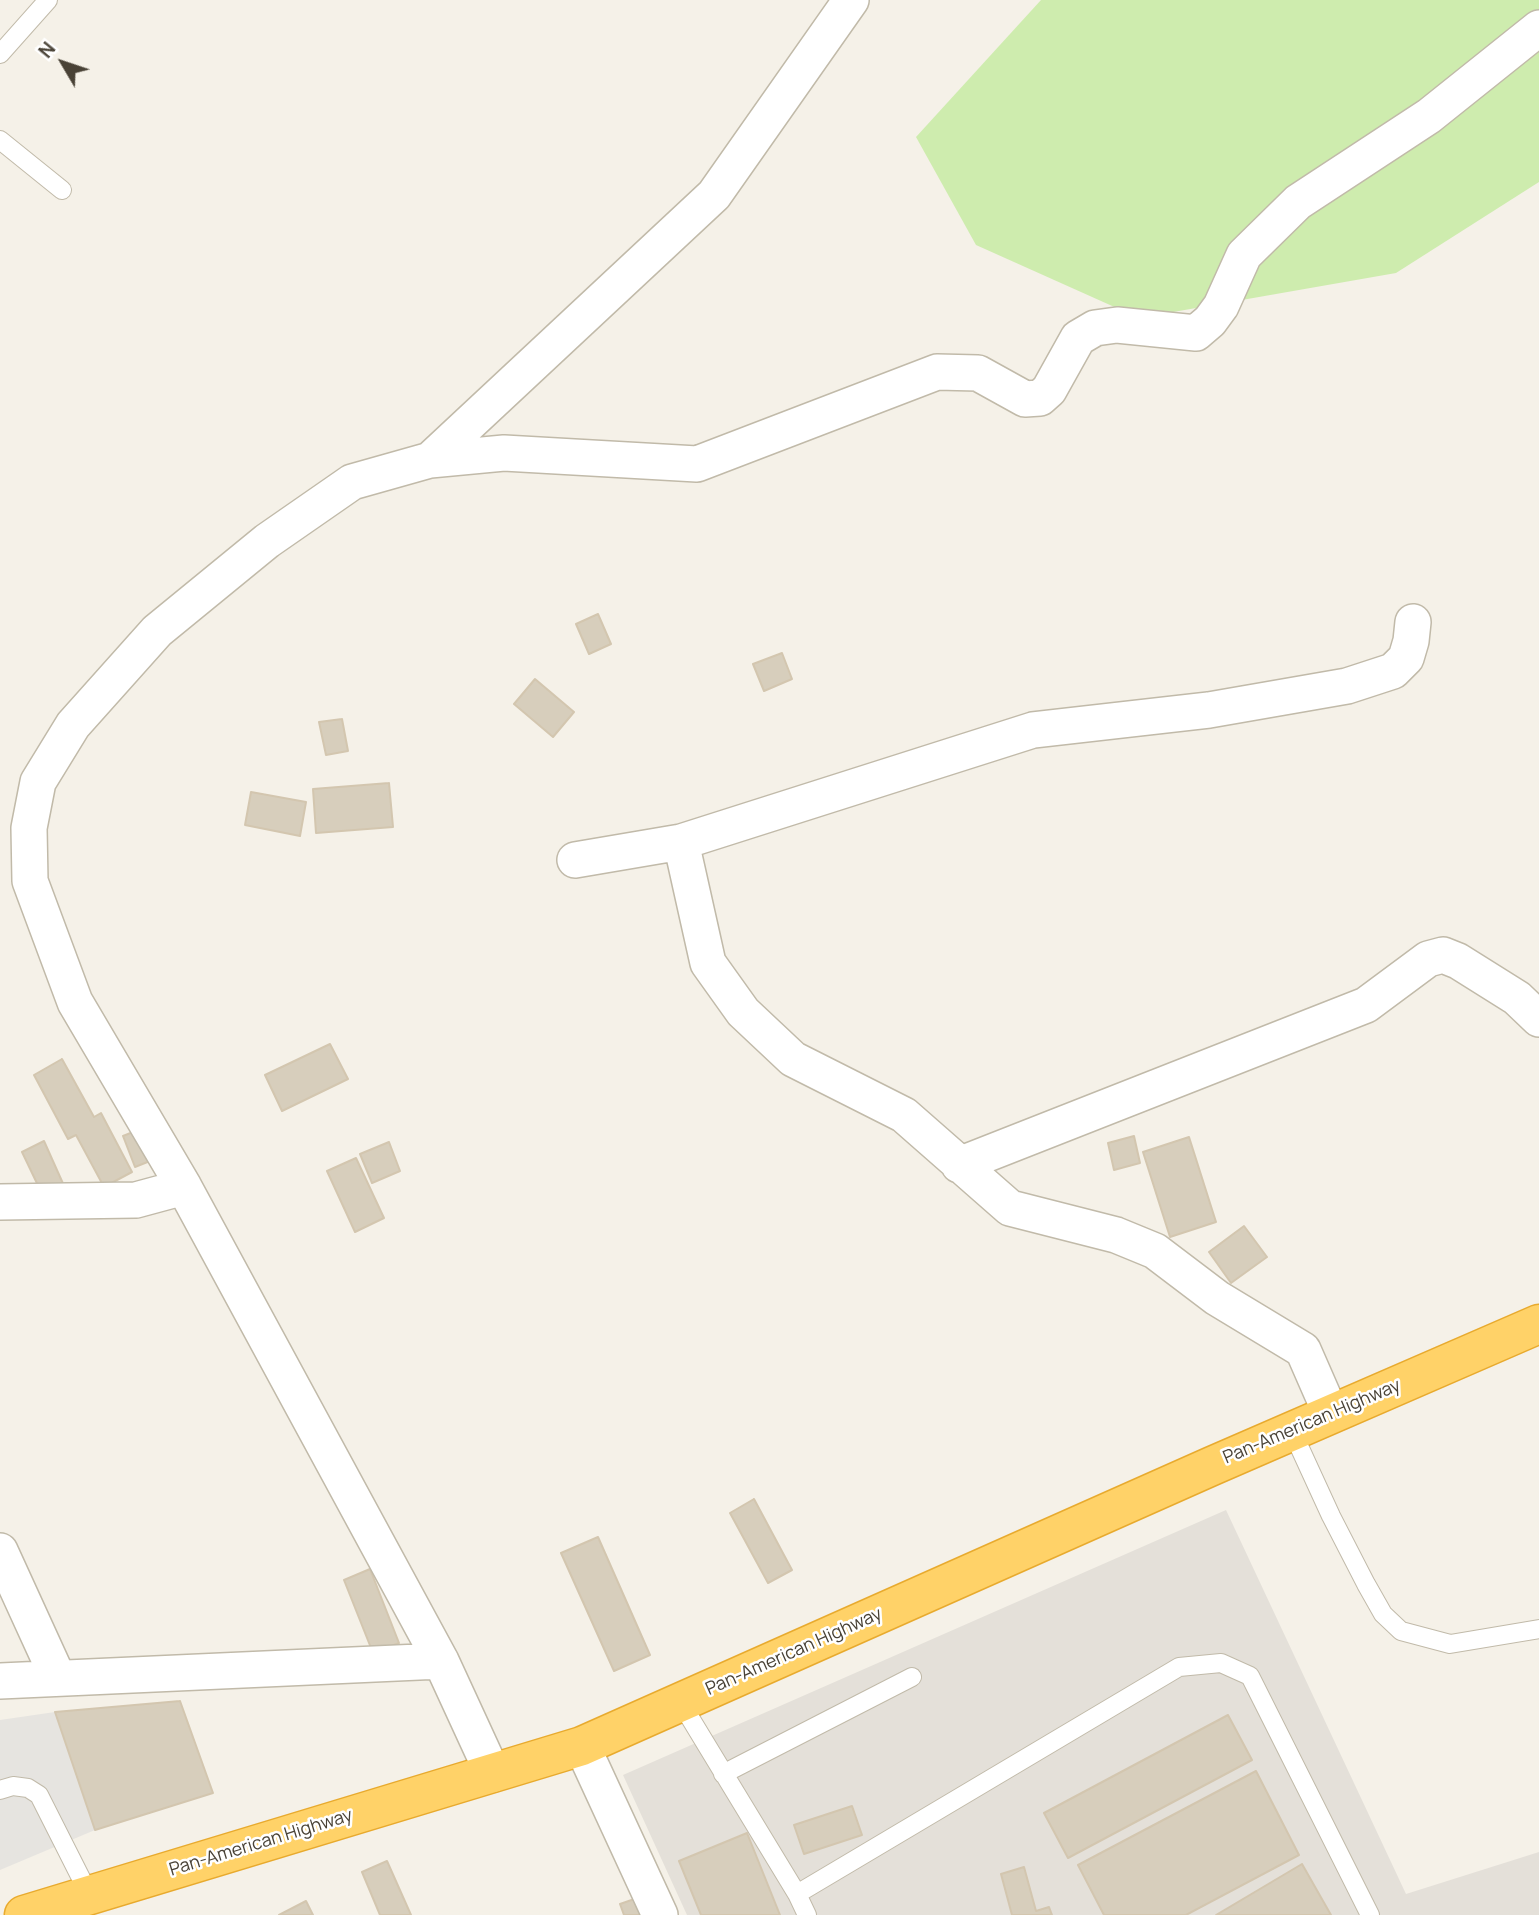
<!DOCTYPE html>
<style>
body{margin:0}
#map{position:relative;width:1539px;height:1915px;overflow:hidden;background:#f5f1e8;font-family:Manrope,sans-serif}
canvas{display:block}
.north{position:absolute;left:28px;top:28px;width:70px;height:70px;-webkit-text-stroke:5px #fff;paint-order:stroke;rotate:309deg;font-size:19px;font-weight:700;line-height:28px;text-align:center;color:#494236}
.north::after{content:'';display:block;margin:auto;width:24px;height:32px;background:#494236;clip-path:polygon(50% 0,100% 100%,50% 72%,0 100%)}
</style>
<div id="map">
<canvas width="1539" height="1915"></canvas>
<div class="north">N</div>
</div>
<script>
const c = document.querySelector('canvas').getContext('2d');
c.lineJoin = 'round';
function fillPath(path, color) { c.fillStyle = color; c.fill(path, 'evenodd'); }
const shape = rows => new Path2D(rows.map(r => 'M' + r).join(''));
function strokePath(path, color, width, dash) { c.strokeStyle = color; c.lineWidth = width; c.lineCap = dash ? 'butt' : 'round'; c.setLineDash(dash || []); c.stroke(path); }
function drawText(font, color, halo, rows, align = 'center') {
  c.font = font + ' Manrope,sans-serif'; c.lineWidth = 5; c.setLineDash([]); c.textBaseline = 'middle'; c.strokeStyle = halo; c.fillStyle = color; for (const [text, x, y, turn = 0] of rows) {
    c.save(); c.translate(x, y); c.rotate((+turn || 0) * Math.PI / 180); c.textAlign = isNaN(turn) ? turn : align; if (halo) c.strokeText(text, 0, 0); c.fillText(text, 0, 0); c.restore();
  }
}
fillPath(shape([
 [1226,1510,1406,1894,1539,1852,1539,1915,687,1915,623,1775]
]), '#e4e0d9');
fillPath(shape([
 [1041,0,1539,0,1539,182,1396,273,1139,318,976,245,916,137]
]), '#ceecae');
fillPath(shape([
 [55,1712,95,1830,0,1870,0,1720]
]), '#e6e4e0');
const building = shape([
 [598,614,611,644,589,654,576,624,598,614],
 [782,653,792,679,764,691,753,664,782,653],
 [535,679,574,712,553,737,514,704,535,679],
 [342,719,348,751,326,755,319,722,342,719],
 [389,783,393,827,316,833,313,789,389,783],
 [251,792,306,802,300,836,245,825,251,792],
 [330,1044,348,1079,282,1111,265,1075,330,1044],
 [62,1059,94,1117,101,1113,132,1172,104,1187,76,1135,68,1139,34,1075,62,1059],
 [138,1130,150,1161,135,1167,123,1136,138,1130],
 [1134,1136,1140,1163,1114,1170,1108,1143,1134,1136],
 [1189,1137,1216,1222,1170,1237,1143,1152,1189,1137],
 [44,1141,65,1188,44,1198,22,1152,44,1141],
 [389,1142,400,1171,372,1183,360,1154,389,1142],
 [356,1158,384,1218,355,1232,327,1171,356,1158],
 [1244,1226,1267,1257,1231,1283,1209,1252,1244,1226],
 [754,1499,792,1570,768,1583,730,1513,754,1499],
 [598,1537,650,1655,614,1671,561,1553,598,1537],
 [370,1569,399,1643,373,1653,344,1580,370,1569],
 [180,1701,213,1793,95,1830,55,1712,180,1701],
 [1228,1715,1252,1760,1068,1858,1044,1813,1228,1715],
 [1256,1771,1299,1855,1186,1915,1104,1915,1078,1865,1256,1771],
 [852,1806,862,1835,804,1854,794,1825,852,1806],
 [747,1833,780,1915,701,1915,679,1861,747,1833],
 [387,1861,411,1915,380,1915,362,1872,387,1861],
 [1302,1864,1331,1915,1216,1915,1302,1864],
 [1024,1867,1036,1911,1049,1907,1052,1915,1012,1915,1001,1874,1024,1867],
 [649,1894,656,1915,624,1915,620,1904,649,1894],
 [306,1901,313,1915,279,1915,306,1901]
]);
fillPath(building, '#d7cebc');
strokePath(building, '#d3c6af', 2);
const lane = shape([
 [0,54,48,0],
 [0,140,62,190],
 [1292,1431,1331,1516,1366,1584,1383,1614,1401,1631,1450,1644,1539,1629],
 [681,1703,797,1894,1179,1667,1221,1663,1250,1676,1370,1915],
 [723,1774,912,1677],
 [0,1790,13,1786,28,1788,39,1795,89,1894],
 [797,1894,807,1915]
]);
const street = shape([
 [430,460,504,453,697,464,937,372,978,373,1025,399,1040,398,1049,390,1078,338,1095,328,1117,325,1196,333,1210,321,1221,306,1244,255,1298,202,1429,116,1539,28],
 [681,842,1033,730,1209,710,1347,686,1393,671,1406,658,1411,641,1413,622],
 [575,860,681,842,708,963,743,1012,793,1059,904,1115,1010,1208,1116,1235,1155,1251,1217,1298,1303,1350,1331,1414],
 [959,1165,1366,1005,1428,959,1443,955,1458,961,1517,998,1539,1019],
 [0,1202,136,1200,184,1187],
 [0,1551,58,1678],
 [0,1681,441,1661],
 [582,1746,660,1915],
 [493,1774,441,1661,184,1187,75,1002,30,881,29,828,38,782,73,725,157,631,267,541,352,482,430,460,714,195,851,0]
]);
const highway = shape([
 [24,1915,582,1746,1212,1466,1539,1324]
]);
strokePath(lane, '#c1baa9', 20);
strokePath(street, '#c1baa9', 38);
strokePath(highway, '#e8aa2e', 41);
strokePath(lane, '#fff', 18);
strokePath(street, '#fff', 35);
strokePath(highway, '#ffd268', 38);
drawText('18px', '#494236', '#fff', [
 ["Pan-American Highway",1312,1422,-23],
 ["Pan-American Highway",794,1652,-24],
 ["Pan-American Highway",261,1843,-17]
]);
</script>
